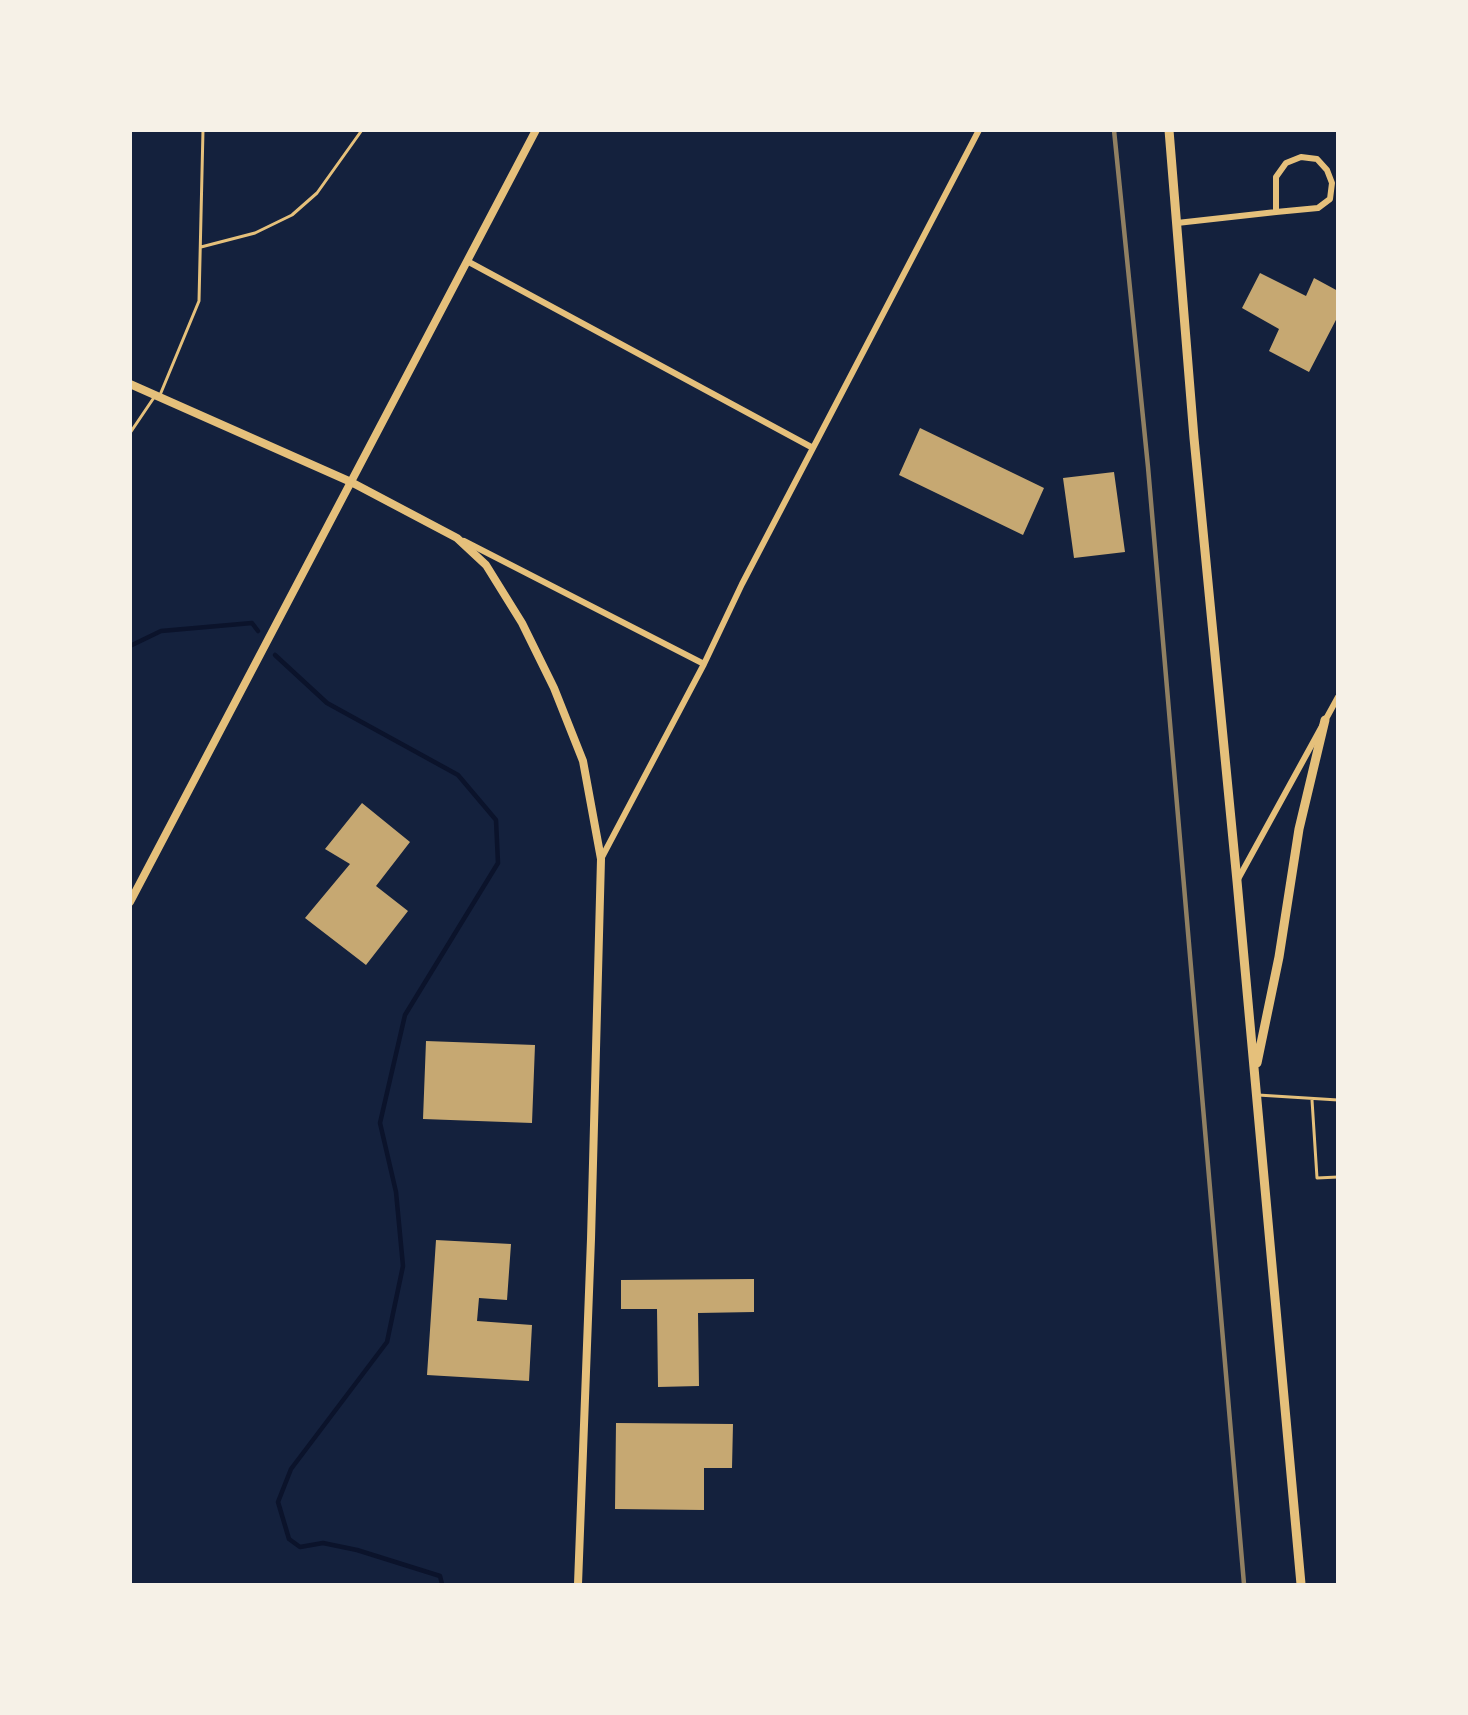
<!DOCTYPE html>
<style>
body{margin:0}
#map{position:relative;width:1468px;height:1715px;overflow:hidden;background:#14213d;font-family:Karla,sans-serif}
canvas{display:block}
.frame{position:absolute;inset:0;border:132px solid #f6f1e7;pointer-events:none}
</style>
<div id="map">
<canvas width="1468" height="1715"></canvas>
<div class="frame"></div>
</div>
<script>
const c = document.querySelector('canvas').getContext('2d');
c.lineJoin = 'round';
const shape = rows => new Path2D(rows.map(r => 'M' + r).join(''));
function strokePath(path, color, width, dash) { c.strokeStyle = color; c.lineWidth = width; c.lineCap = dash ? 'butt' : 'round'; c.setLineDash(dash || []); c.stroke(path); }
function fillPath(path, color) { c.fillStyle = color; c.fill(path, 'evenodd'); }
strokePath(shape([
 [130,646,161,631,252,623,258,631],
 [275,655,327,703,458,775,496,820,498,863,405,1015,380,1123,396,1192,403,1266,387,1342,291,1469,278,1502,289,1539,300,1547,323,1543,357,1550,440,1576,442,1584]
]), '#0b132b', 4.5);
fillPath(shape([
 [1260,273,1306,296,1314,278,1338,291,1338,316,1309,372,1269,351,1279,329,1242,308],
 [920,428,1044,488,1023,535,899,475],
 [1114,472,1125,552,1074,558,1063,478],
 [362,803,410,842,376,886,408,911,366,965,305,918,350,864,325,849],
 [426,1041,535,1045,532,1123,423,1119],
 [436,1240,511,1244,507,1300,479,1298,477,1321,532,1325,529,1381,427,1375],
 [754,1279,754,1312,698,1313,699,1386,658,1387,657,1309,621,1309,621,1280],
 [616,1423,733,1424,732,1468,704,1468,704,1510,615,1509]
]), '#c6a872');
strokePath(shape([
 [201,247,255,233,292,215,317,193,362,130],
 [160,395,199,301,203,130],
 [130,433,155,396],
 [1258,1095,1338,1100],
 [1312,1100,1317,1178,1338,1177]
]), '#e5c07b', 3);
strokePath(shape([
 [1177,223,1276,212,1318,208,1330,199,1332,183,1327,170,1317,159,1301,157,1286,163,1276,177,1276,212],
 [467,261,813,448],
 [464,541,704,664],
 [601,859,704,664,742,584,979,130],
 [1237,881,1338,697]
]), '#e5c07b', 6);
strokePath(shape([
 [130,384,351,482,457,538,486,565,522,623,554,688,583,761,601,859,591,1239,578,1584],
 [130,902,536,130]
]), '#e5c07b', 8);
strokePath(shape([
 [1169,130,1194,438,1237,881,1301,1584],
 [1257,1063,1279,957,1299,829,1325,720]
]), '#e5c07b', 9);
strokePath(shape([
 [1114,130,1148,467,1244,1584]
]), '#918062', 4.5);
</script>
